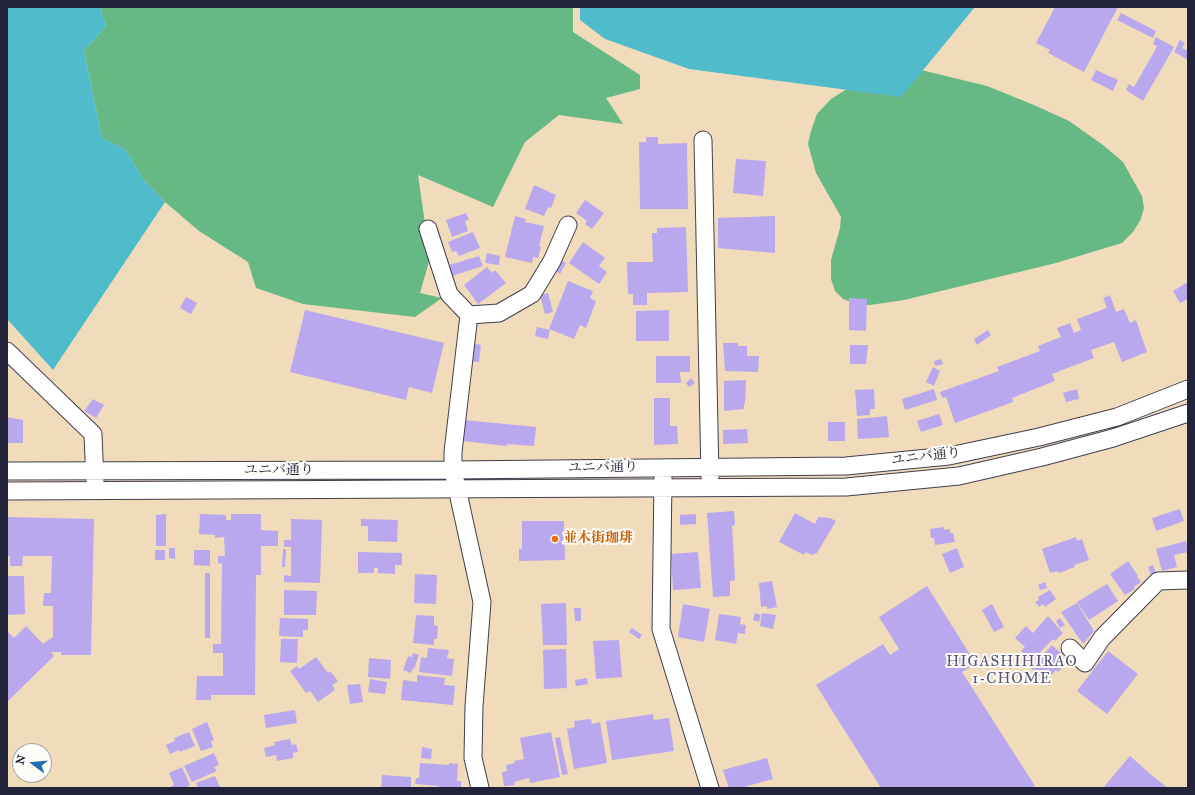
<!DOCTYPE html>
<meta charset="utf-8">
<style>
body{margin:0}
#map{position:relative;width:1195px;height:795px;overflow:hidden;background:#f0dcbb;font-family:"IM FELL Great Primer",serif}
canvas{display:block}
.frame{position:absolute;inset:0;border:8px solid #22223b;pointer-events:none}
.north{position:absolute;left:12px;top:743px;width:40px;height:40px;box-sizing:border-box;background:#fdfcf7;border:1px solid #a5a5ac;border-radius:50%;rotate:286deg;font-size:11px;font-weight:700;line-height:16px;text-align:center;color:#22223b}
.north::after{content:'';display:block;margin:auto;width:14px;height:18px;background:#1f6fb2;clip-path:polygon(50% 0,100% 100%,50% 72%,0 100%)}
</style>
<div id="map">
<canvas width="1195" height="795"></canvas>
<div class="frame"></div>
<div class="north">N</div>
</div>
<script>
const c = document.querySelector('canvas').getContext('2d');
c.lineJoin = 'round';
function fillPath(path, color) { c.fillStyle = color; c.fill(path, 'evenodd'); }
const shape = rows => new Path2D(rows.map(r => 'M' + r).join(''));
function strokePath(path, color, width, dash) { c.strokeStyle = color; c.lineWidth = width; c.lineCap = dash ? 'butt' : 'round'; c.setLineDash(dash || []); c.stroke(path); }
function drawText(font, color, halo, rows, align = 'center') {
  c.font = font + ' "IM FELL Great Primer","Noto Serif JP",serif'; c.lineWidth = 4; c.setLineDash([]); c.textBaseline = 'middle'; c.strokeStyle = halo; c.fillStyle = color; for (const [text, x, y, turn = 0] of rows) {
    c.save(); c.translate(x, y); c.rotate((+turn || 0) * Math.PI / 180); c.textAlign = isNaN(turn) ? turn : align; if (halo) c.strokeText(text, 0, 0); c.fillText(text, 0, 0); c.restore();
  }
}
fillPath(shape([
 [100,7,573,7,573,32,640,75,640,89,606,98,623,124,559,115,525,142,493,207,418,175,430,258,420,293,442,298,415,317,303,304,256,288,248,262,199,231,165,202,143,179,125,149,102,138,84,51,106,26],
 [917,69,987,86,1034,105,1069,121,1103,145,1123,162,1142,196,1144,208,1141,219,1133,232,1122,243,1056,263,904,300,870,305,857,304,843,299,835,291,831,279,831,260,840,228,841,217,816,173,808,144,811,131,817,114,831,99,869,75]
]), '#66b884');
fillPath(shape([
 [7,7,100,7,106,26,84,51,102,138,125,149,143,179,165,202,53,370,7,319],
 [580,7,975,7,901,97,689,69,605,39,580,20]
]), '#50bccb');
fillPath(shape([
 [1055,7,1118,7,1084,72,1048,53,1050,50,1036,43],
 [1121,13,1156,31,1153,38,1117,20],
 [1156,37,1174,47,1143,101,1126,90,1129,84,1134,87,1154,52,1157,46,1153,44],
 [1180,40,1185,43,1182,48,1188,51,1188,60,1174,52],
 [1096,70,1118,80,1113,91,1091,80],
 [646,137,658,137,658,144,687,143,688,209,640,209,639,142,646,142],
 [736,159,766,161,763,196,733,193],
 [534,185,556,195,551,208,548,207,544,216,525,209],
 [585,200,604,213,592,229,585,224,587,221,576,213],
 [466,213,469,220,465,221,468,231,452,237,446,220],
 [515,216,526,219,525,222,544,226,539,246,541,247,538,258,533,257,532,263,505,257],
 [775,216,775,253,718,248,718,218],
 [686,227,688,292,647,293,647,305,633,305,633,294,628,294,627,262,653,262,652,233,657,233,657,228],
 [473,232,480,248,459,256,456,251,452,252,448,242],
 [583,242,605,258,599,266,607,272,599,284,569,263],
 [487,253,500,256,499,265,485,263],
 [479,256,483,266,452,276,449,265],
 [560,259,566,263,560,274,553,269],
 [487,267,492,273,495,270,506,283,478,304,464,285],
 [568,281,593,291,590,298,596,301,586,328,580,325,574,339,549,329],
 [1188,282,1188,299,1180,303,1173,291],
 [548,293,553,312,545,314,540,295],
 [1110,295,1116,312,1124,309,1130,323,1136,320,1147,352,1122,362,1114,342,1091,350,1094,358,1052,374,1055,381,1012,398,1013,402,955,423,946,397,942,398,940,392,999,371,997,367,1040,351,1038,346,1061,337,1057,328,1070,323,1074,333,1081,330,1077,319,1107,308,1103,298],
 [186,297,197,303,191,314,180,308],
 [849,298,867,299,866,331,849,330],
 [305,310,444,343,432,393,409,387,406,400,290,372],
 [669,310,669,341,636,341,636,311],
 [537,327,550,330,548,339,535,336],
 [988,330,991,335,977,345,974,339],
 [472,343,481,345,479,362,469,361],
 [723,343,738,343,738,346,747,346,747,356,759,356,758,372,725,371],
 [850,345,868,345,866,364,850,364],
 [656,356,690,356,690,372,680,372,681,383,656,383],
 [941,359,943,364,935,366,934,361],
 [933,367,940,371,934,386,926,382],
 [691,378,695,383,689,387,686,383],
 [746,380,745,404,744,403,744,409,724,411,724,381],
 [874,389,875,409,870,409,870,415,857,416,855,390],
 [934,389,937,400,905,410,902,399],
 [1077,389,1079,399,1066,402,1063,393],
 [654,398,670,398,670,426,677,426,678,444,654,445],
 [93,399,104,405,96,418,84,411],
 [939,414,943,425,921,432,917,421],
 [887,416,889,437,858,439,857,419],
 [7,417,23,420,23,443,7,443],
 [464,420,536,427,534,446,507,444,507,446,462,441],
 [828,422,845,422,845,441,828,441],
 [747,429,748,443,723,444,723,430],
 [1180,509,1184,521,1156,531,1152,518],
 [734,511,735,525,732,526,735,580,730,581,730,596,713,597,707,513],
 [795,513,815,524,818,517,830,518,836,521,817,553,812,555,806,552,804,555,779,542],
 [166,514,166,546,156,546,156,515],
 [200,514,226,515,226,520,231,520,231,514,261,514,261,530,278,531,278,546,261,546,261,575,256,575,255,695,211,695,211,700,196,700,197,676,223,676,223,653,213,653,213,644,221,644,222,564,218,563,218,556,225,556,224,537,215,538,215,535,199,534],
 [696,514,696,524,680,525,680,515],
 [7,517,94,519,91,655,61,655,61,652,51,652,54,656,7,702,7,633,8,632,14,638,26,626,43,644,53,637,53,606,43,606,44,593,51,593,52,556,23,556,22,566,10,566,10,556,7,556],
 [291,519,322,520,320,583,284,582,284,575,291,576,291,547,284,547,284,540,291,540],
 [361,519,398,520,397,542,368,541,368,526,361,526],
 [522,521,564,521,565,560,519,561,519,549,522,549],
 [944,527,944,530,950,529,950,533,953,533,955,542,935,545,934,538,931,538,930,529],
 [1076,537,1077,541,1082,539,1089,560,1074,565,1075,567,1059,573,1058,571,1050,573,1042,549],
 [1186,541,1188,552,1174,555,1177,567,1162,571,1156,549],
 [169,548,175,548,175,559,169,558],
 [957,548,964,567,950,573,942,554],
 [283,549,286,549,285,567,282,567],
 [155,550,165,550,165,560,155,560],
 [194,550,210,550,210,566,194,565],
 [358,552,402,553,402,565,395,565,395,574,378,573,378,568,374,568,374,573,358,573],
 [698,552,701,588,673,590,671,554],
 [1128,561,1138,576,1137,577,1141,582,1134,587,1135,589,1125,595,1110,574],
 [1153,565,1157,576,1152,577,1148,567],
 [205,573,210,573,210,638,205,638],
 [415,574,437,575,436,604,414,603],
 [7,576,24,576,25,614,7,615],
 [772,581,777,607,767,609,767,606,761,607,759,583],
 [1045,582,1047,588,1040,590,1038,585],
 [1107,584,1118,601,1089,620,1077,602],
 [927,586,976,664,962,672,1035,786,1032,788,881,788,816,685,883,644,890,655,899,649,879,617],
 [284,590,317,591,316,615,284,615],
 [1050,590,1056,599,1045,607,1043,604,1039,607,1035,602,1039,600,1038,597],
 [566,603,567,645,543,645,541,604],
 [1077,603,1094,631,1083,644,1061,612],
 [683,604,710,609,704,642,678,637],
 [992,604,1004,627,994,632,982,610],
 [574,608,581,608,581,621,575,621],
 [755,613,761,615,759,622,753,620],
 [762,613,776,615,773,629,760,626],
 [719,614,741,617,740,624,746,625,745,634,738,633,736,644,715,640],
 [416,615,434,616,434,625,438,626,437,639,434,639,434,645,413,643],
 [1048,616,1063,633,1055,641,1053,639,1032,661,1021,651,1025,647,1015,638,1026,626,1033,633],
 [280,618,308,619,308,630,303,630,303,637,279,636],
 [1060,618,1065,625,1060,628,1056,621],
 [632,628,642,635,639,639,629,632],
 [281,639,298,639,297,663,280,662],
 [619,640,622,677,596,679,593,641],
 [1052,645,1061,653,1058,656,1065,664,1058,672,1056,670,1046,681,1031,668],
 [428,648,449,650,447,658,454,659,452,676,419,672,421,657,427,658],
 [566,649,567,688,544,689,543,650],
 [1108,651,1138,674,1107,714,1077,691],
 [413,653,419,655,414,669,413,668,411,673,403,670,408,656,412,657],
 [316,657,328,673,330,671,338,681,332,685,335,690,318,702,310,691,306,693,290,671,297,666,299,669],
 [369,658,391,660,390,679,368,677],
 [417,675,445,678,444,685,455,686,453,705,401,700,403,680,417,682],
 [587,678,588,684,576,686,575,680],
 [370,679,387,682,385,694,368,692],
 [360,684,363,702,350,704,347,685],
 [295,710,297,723,266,728,264,715],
 [653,714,654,720,669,718,674,751,612,760,606,721],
 [591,719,592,724,600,722,607,763,574,769,567,729,575,727,574,721],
 [207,722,214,740,211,741,213,747,201,751,192,729],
 [189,732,195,746,180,752,179,750,170,754,166,745,175,741,174,738],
 [551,732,560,777,530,783,529,778,514,782,515,785,504,786,502,772,507,771,506,765,515,763,514,761,524,759,520,738],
 [560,737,568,774,562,775,555,738],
 [290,739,292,745,296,744,298,752,293,753,293,758,277,761,276,755,266,757,264,748,275,745,274,742],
 [422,747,432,749,431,759,421,758],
 [214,753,219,765,214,767,217,771,192,782,184,766],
 [1130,756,1155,778,1168,788,1103,788],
 [767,758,773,779,740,788,729,788,723,770],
 [420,763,449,765,449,763,458,764,457,781,461,781,461,788,439,788,439,786,415,784,416,778,419,778],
 [182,767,190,785,188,786,189,788,172,788,171,786,174,785,169,773],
 [382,775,411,777,411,788,381,788],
 [215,776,220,787,216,788,198,788,196,783]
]), '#b9a8ed');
const minor = shape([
 [703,140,710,477],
 [428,229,449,294,469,315,453,452,453,470,482,602,474,706,473,758,480,788],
 [469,315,499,313,532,294,552,261,568,225],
 [7,351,93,434,95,483],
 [7,471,453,470,846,466,949,456,1039,437,1117,417,1188,389],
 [663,478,661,629,710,788],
 [7,491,846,487,959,476,1042,457,1113,438,1188,413],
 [1070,648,1085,663,1102,638,1158,581,1188,580]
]);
strokePath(minor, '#413e4e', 19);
strokePath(minor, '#fff', 17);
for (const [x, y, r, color] of [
 [555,539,4,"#e8710a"]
]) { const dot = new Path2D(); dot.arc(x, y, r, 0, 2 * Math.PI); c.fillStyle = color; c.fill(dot); strokePath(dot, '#fdfcf7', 1.5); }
drawText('14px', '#22223b', '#fdfcf7', [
 ["ユニバ通り",926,457,-7],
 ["ユニバ通り",603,468,-1],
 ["ユニバ通り",279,471]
]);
drawText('bold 14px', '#c56008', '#fdfcf7', [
 ["並木街珈琲",563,539]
], 'left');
c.letterSpacing = '1px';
drawText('15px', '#575179', '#fdfcf7', [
 ["HIGASHIHIRAO",1012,662],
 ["1-CHOME",1012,679]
]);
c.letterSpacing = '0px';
</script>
